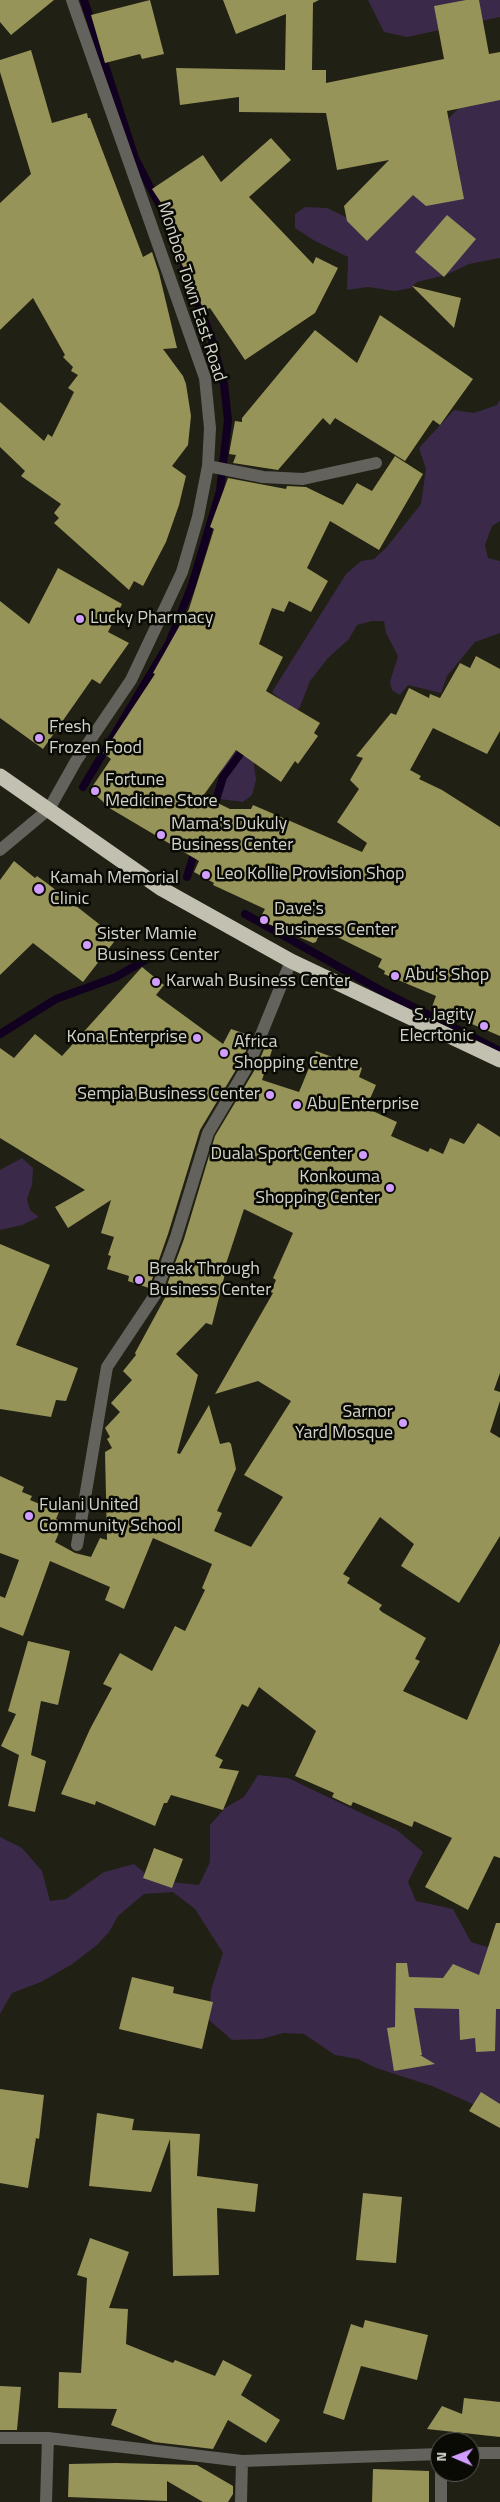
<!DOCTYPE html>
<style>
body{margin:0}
#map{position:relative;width:500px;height:2502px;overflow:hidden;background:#212014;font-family:"Titillium Web",sans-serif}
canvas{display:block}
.north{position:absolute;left:430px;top:2432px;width:50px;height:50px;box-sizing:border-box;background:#0a0a05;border:1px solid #5a5a54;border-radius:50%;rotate:271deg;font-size:14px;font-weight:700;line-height:20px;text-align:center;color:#d3d3cb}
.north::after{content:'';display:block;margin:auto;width:18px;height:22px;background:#d19dfe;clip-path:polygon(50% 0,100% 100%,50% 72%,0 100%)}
</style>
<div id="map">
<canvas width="500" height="2502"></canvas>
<div class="north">N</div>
</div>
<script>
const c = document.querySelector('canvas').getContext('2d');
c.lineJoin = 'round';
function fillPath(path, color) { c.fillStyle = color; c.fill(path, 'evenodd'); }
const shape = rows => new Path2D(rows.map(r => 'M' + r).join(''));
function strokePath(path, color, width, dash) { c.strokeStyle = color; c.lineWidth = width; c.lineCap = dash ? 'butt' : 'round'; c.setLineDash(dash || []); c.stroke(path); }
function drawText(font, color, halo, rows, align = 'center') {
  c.font = font + ' "Titillium Web",sans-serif'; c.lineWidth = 5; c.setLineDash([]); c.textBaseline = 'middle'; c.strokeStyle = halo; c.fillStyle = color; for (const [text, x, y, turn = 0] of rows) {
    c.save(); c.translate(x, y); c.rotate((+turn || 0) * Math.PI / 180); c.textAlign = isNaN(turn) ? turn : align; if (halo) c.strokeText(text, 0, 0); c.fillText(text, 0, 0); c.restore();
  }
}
fillPath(shape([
 [368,0,500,0,500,17,407,37,384,32],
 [500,94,500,258,469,264,446,275,417,282,411,288,395,291,368,287,347,290,348,257,315,241,295,228,295,214,305,207,327,208,348,218,390,200,454,181,459,169,445,122,462,105],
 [500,400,500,521,492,526,485,545,488,558,500,561,500,633,475,642,447,676,441,693,408,685,400,695,392,690,390,682,398,656,386,633,384,621,372,621,357,625,349,639,328,658,310,681,300,707,253,758,256,780,252,795,243,802,212,798,223,767,237,750,264,724,280,699,272,692,346,574,361,561,374,559,386,548,421,504,426,469,419,448,454,410,474,413,497,405],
 [22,1158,33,1168,32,1185,27,1199,30,1210,39,1217,22,1225,0,1230,0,1170],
 [258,1775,288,1778,397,1830,423,1852,408,1882,416,1901,453,1909,471,1942,500,1951,500,2116,432,2086,376,2068,358,2059,335,2055,304,2034,283,2033,262,2039,232,2040,209,2020,211,1990,223,1953,195,1909,173,1892,144,1894,118,1916,109,1932,97,1945,71,1965,41,1982,12,1993,0,2014,0,1837,22,1848,42,1871,50,1901,66,1899,104,1872,134,1864,153,1880,199,1885,210,1862,210,1825,225,1808,244,1797]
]), '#3a2949');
strokePath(shape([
 [84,0,135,158,160,206,177,249],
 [83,787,169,643,192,585,220,491,228,420,224,384,211,337,184,267],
 [213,810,223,777,240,754],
 [187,877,196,847],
 [245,914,382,991,500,1051],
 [0,1034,56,999,116,977,147,959]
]), '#110020', 8);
fillPath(shape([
 [0,0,54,0,11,35,0,22],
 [150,0,164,54,142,59,140,54,105,63,91,15],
 [223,0,319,0,313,3,312,70,326,70,326,83,444,59,434,6,466,0,479,0,489,54,500,52,500,100,447,111,464,199,426,206,413,195,367,241,347,221,344,206,389,160,337,170,326,113,239,112,239,97,180,105,176,68,285,70,286,14,236,34],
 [31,50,52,123,87,113,88,118,90,118,143,257,152,252,159,273,177,348,163,349,183,376,186,384,191,416,188,445,172,466,186,476,179,505,166,542,143,586,134,581,129,590,54,523,59,518,54,513,61,504,21,476,25,471,0,447,0,402,44,441,48,434,52,437,74,392,68,388,78,375,71,371,73,367,63,357,65,355,33,298,0,330,0,203,31,174,0,72,0,60],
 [271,138,291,160,249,197,313,264,316,257,338,268,315,313,245,360,210,308,204,310,171,242,183,236,152,189,203,155,221,182],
 [447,215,476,239,444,277,415,252],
 [412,286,461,298,454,328],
 [380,315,473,379,440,425,433,420,405,461,335,418,330,425,323,418,278,470,233,463,236,455,229,454,235,421,242,422,242,418,315,330,357,363],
 [395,456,423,474,379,550,330,521,307,568,328,581,311,612,289,601,284,612,272,608,259,644,283,657,266,691,320,723,314,733,318,736,298,764,295,761,281,782,236,750,203,796,230,809,251,809,253,805,362,852,367,843,337,822,359,789,350,780,363,758,356,756,391,713,396,715,409,688,429,698,430,694,440,698,460,663,470,668,476,656,500,669,500,731,487,754,433,728,410,770,421,776,419,779,442,790,500,827,500,1036,432,1007,436,996,384,974,385,971,378,967,382,959,321,929,316,942,313,943,259,920,265,909,213,885,214,883,194,872,199,861,111,809,90,790,111,759,103,753,155,674,153,673,189,609,214,529,210,527,228,478,286,489,287,486,306,487,343,505,357,483,372,491],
 [58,568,122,604,108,632,129,643,100,684,92,679,43,749,0,718,0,601,29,624],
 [14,861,35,878,37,876,48,884,117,938,83,982,33,943,0,975,0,880],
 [142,967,164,985,156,995,223,1044,231,1029,252,1036,243,1058,200,1130,168,1234,149,1288,128,1281,129,1276,107,1269,111,1256,108,1255,114,1237,101,1233,111,1200,68,1228,55,1207,85,1190,0,1138,0,1048,14,1058,35,1034,62,1056],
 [267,1042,274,1044,262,1080,299,1092,316,1051,362,1068,359,1077,376,1085,366,1108,397,1122,391,1136,428,1152,430,1148,443,1154,450,1138,464,1144,478,1123,500,1137,500,1373,494,1390,500,1392,500,1401,490,1432,500,1438,500,1536,459,1603,401,1566,414,1544,380,1517,343,1574,350,1578,347,1583,382,1605,379,1609,382,1612,426,1638,415,1659,420,1661,403,1691,467,1720,500,1643,500,1858,494,1856,468,1910,425,1887,452,1838,414,1821,412,1827,353,1802,351,1806,332,1797,334,1793,295,1776,316,1731,259,1687,248,1707,242,1704,215,1756,223,1760,219,1768,239,1771,223,1810,171,1795,167,1803,164,1803,155,1826,96,1801,95,1805,61,1794,90,1729,112,1688,103,1684,120,1653,152,1671,175,1626,185,1631,205,1590,202,1588,212,1564,153,1538,124,1609,105,1600,110,1587,50,1561,23,1636,0,1627,0,1596,5,1598,19,1560,0,1553,0,1476,24,1487,22,1492,32,1496,30,1500,59,1512,56,1519,63,1523,55,1542,75,1553,91,1557,100,1538,107,1540,105,1452,112,1448,107,1439,110,1437,105,1428,120,1412,111,1403,132,1380,123,1371,136,1355,135,1353,167,1294,164,1293,184,1239,215,1136,257,1066],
 [244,1209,293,1233,273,1278,276,1280,271,1292,273,1293,215,1394,258,1381,291,1401,244,1475,283,1497,251,1547,214,1531,222,1513,217,1511,236,1469,231,1444,229,1442,220,1444,209,1405,180,1454,177,1453,198,1375,176,1354,206,1323,212,1325,226,1270,224,1270],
 [0,1244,50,1265,16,1345,78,1368,66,1401,56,1400,51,1417,0,1409],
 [28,1641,70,1651,58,1705,41,1701,31,1755,46,1761,35,1812,8,1806,19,1755,1,1746,16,1714,8,1711],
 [154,1848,183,1859,172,1888,143,1878],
 [496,1923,500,1923,500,2009,496,2009,495,2051,476,2052,475,2038,460,2040,459,2009,414,2008,422,2055,420,2055,435,2064,394,2071,387,2028,395,2027,396,1963,407,1963,409,1977,443,1978,453,1964,479,1975],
 [132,1977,174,1987,173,1993,213,2002,202,2049,119,2029],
 [0,2089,44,2095,39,2139,36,2138,28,2188,0,2183],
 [481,2092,500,2104,500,2128,469,2111],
 [97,2113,134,2119,132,2130,200,2134,197,2176,258,2184,255,2212,217,2208,219,2275,173,2276,170,2139,151,2192,89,2186],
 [363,2193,402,2197,396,2263,356,2260],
 [90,2238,129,2252,109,2308,128,2309,126,2344,173,2363,175,2360,215,2376,223,2360,252,2375,241,2395,280,2420,266,2443,228,2420,213,2449,154,2442,111,2425,117,2409,58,2408,59,2372,81,2373,87,2278,77,2275],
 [365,2320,428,2335,417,2380,361,2366,344,2420,323,2413,351,2324,363,2328],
 [0,2386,21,2387,17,2430,0,2430],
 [464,2398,500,2402,500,2437,427,2429,442,2406,462,2414],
 [116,2463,197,2465,233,2486,233,2494,228,2502,203,2502,167,2481,167,2501,68,2497,69,2464],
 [373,2469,429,2471,429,2502,372,2502]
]), '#979459');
strokePath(shape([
 [208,466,263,477,303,479,376,463],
 [0,850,49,809,76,761,131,680,182,572,198,517,208,466,210,428,205,378,72,0],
 [77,1545,107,1367,155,1295,176,1237,208,1133,250,1062,291,961],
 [0,2438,48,2438,242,2461,440,2454],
 [470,2453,500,2453],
 [46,2502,48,2438],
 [241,2502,242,2461],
 [441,2502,441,2472]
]), '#63625c', 12);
strokePath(shape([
 [0,776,162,889,291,961,500,1060]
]), '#c2c1b1', 15);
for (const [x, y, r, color] of [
 [80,619,5,"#d19dfe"],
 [39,738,5,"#d19dfe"],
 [95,791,5,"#d19dfe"],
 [161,835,5,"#d19dfe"],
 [206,875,5,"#d19dfe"],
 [39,889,6,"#d19dfe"],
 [264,920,5,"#d19dfe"],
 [87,945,5,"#d19dfe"],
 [395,976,5,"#d19dfe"],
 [156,982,5,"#d19dfe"],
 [484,1026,5,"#d19dfe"],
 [197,1038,5,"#d19dfe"],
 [224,1053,5,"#d19dfe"],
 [270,1095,5,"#d19dfe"],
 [297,1105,5,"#d19dfe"],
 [363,1155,5,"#d19dfe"],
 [390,1188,5,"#d19dfe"],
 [139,1280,5,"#d19dfe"],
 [403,1423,5,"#d19dfe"],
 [29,1516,5,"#d19dfe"]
]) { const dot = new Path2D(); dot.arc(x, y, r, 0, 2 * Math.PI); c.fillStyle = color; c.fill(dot); strokePath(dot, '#0a0a05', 2); }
drawText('18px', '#d3d3cb', '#0a0a05', [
 ["Monboe Town East Road",191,292,72]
]);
drawText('18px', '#d3d3cb', '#0a0a05', [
 ["Lucky Pharmacy",90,619],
 ["Fresh",49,728],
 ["Frozen Food",49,749],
 ["Fortune",105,781],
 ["Medicine Store",105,802],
 ["Mama's Dukuly",171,825],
 ["Business Center",171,846],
 ["Leo Kollie Provision Shop",216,875],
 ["Kamah Memorial",50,879],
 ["Clinic",50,900],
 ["Dave's",274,910],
 ["Business Center",274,931],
 ["Sister Mamie",97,935],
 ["Business Center",97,956],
 ["Abu's Shop",405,976],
 ["Karwah Business Center",166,982],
 ["S. Jagity",474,1016,"right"],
 ["Elecrtonic",474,1037,"right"],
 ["Kona Enterprise",187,1038,"right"],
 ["Africa",234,1043],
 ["Shopping Centre",234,1064],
 ["Sempia Business Center",260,1095,"right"],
 ["Abu Enterprise",307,1105],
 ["Duala Sport Center",353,1155,"right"],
 ["Konkouma",380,1178,"right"],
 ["Shopping Center",380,1199,"right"],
 ["Break Through",149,1270],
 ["Business Center",149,1291],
 ["Sarnor",393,1413,"right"],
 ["Yard Mosque",393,1434,"right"],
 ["Fulani United",39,1506],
 ["Community School",39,1527]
], 'left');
</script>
